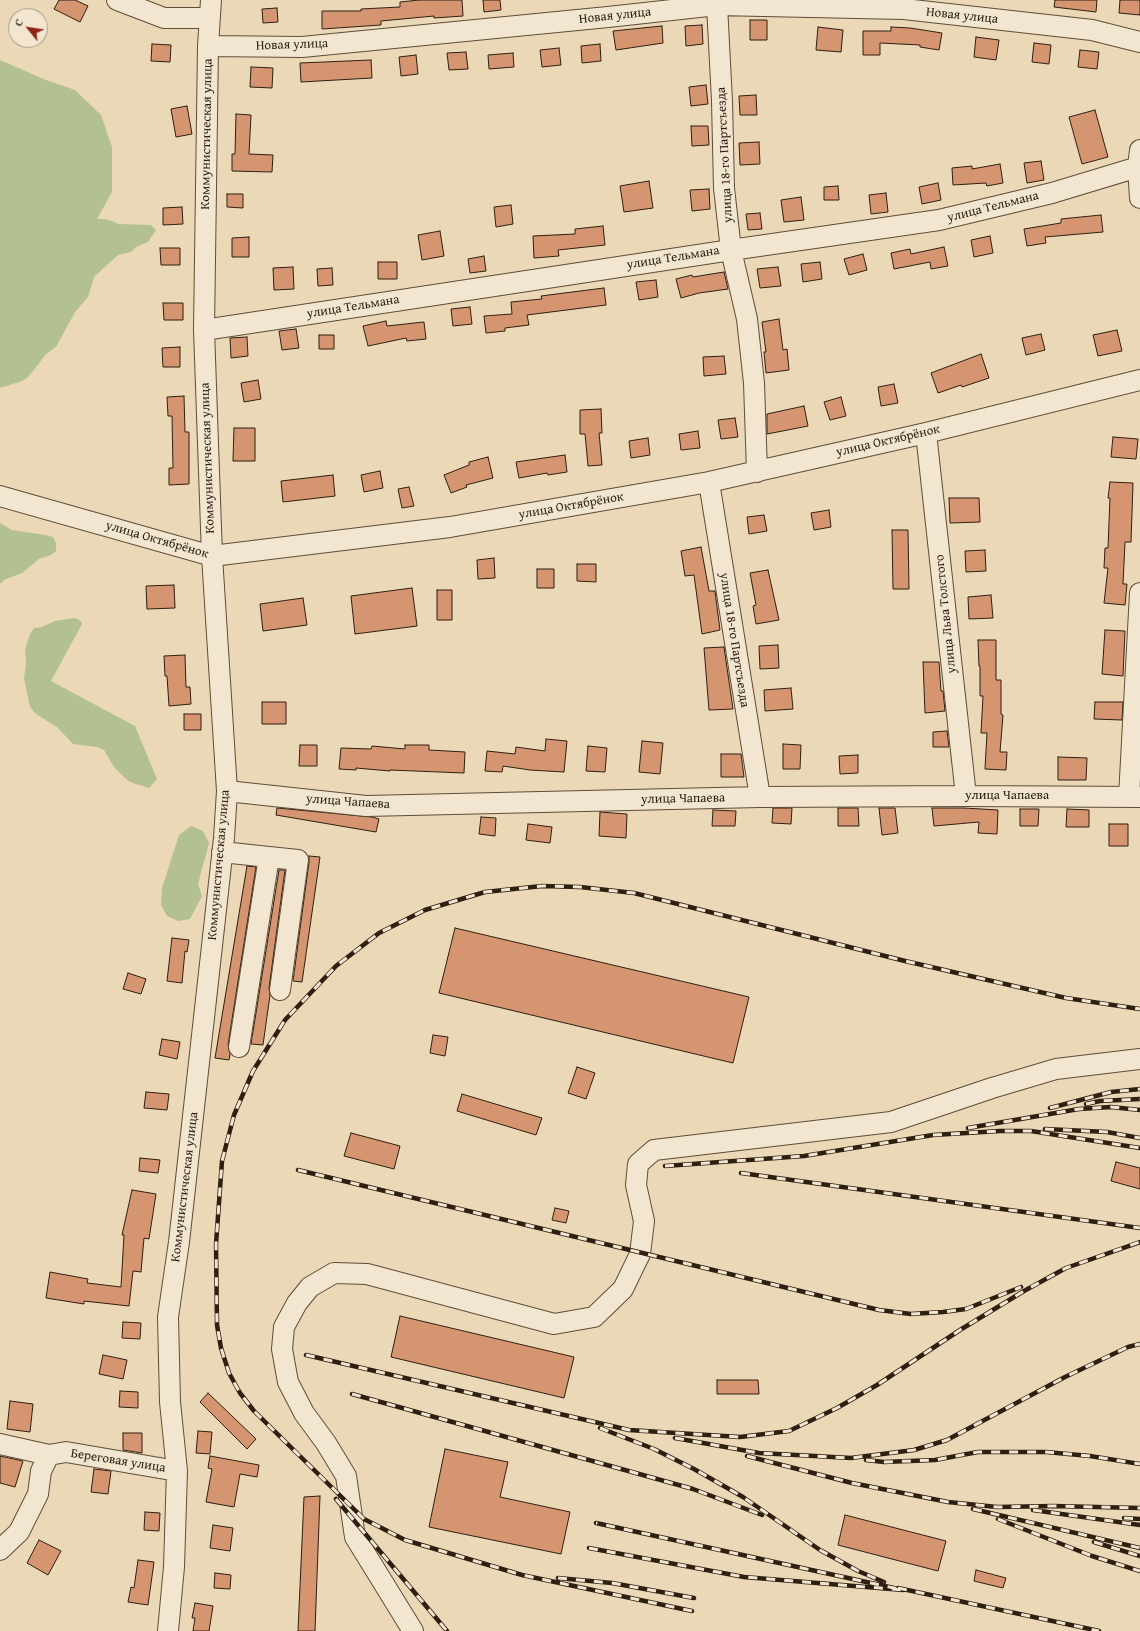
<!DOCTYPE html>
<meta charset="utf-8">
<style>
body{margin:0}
#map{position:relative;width:1140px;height:1631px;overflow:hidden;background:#ebd8b7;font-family:"Gentium Book Plus",serif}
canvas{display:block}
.north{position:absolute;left:8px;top:8px;width:40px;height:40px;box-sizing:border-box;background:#f2e6d0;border:1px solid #a49684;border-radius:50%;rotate:300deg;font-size:11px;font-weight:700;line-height:16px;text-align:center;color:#2e1f11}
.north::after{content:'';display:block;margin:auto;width:14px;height:18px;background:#8f2418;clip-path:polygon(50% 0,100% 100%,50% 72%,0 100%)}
</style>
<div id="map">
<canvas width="1140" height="1631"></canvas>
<div class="north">С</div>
</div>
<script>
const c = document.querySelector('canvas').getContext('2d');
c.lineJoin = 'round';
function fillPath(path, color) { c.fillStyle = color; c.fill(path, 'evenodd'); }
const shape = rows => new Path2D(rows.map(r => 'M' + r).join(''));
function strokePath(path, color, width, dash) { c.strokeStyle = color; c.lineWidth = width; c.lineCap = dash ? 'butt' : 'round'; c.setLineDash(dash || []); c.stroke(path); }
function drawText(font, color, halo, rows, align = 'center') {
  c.font = font + ' "Gentium Book Plus",serif'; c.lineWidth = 4; c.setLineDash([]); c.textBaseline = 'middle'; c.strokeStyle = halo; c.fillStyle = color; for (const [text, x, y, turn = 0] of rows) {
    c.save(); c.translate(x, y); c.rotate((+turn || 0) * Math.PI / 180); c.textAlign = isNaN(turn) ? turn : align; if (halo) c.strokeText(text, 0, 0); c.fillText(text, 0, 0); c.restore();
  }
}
fillPath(shape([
 [0,60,46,80,75,90,101,115,112,147,112,192,97,219,106,219,119,224,151,225,156,230,148,242,136,247,131,252,118,255,94,277,88,297,75,312,56,347,46,354,37,366,28,377,22,381,0,388],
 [0,523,12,530,45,535,53,537,56,543,56,551,51,555,39,559,22,573,4,580,0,584],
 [75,618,81,621,82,624,51,681,135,726,157,779,149,788,130,782,124,777,114,767,104,750,97,747,73,744,57,727,36,714,30,707,24,678,26,664,25,649,30,634,34,628,42,627,55,621],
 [191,826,203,831,209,843,198,884,202,896,190,919,178,921,167,916,161,905,162,888,179,835]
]), '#b3c092');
const building = shape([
 [59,0,75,0,88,6,80,22,54,9,59,0],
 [419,0,462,0,463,16,434,18,434,16,381,21,381,25,322,29,322,11,361,11,361,9,400,7,400,2,419,0],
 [483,0,500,0,501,10,484,12,483,0],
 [1055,0,1097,0,1096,12,1054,7,1055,0],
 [1120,0,1140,0,1140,15,1119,13,1120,0],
 [277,8,278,22,263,23,262,9,277,8],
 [750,20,767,20,767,40,750,40,750,20],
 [702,25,703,44,686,46,685,26,702,25],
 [662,26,663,43,616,50,613,31,662,26],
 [818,27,843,30,841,52,816,50,818,27],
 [891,27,910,28,942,33,939,50,920,47,920,45,880,43,880,55,863,55,863,31,891,31,891,27],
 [976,37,999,40,996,60,974,57,976,37],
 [1034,43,1051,45,1049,64,1032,62,1034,43],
 [152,44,171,45,170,62,151,61,152,44],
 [600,44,601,61,582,63,581,46,600,44],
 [559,48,561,65,542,67,540,50,559,48],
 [1080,50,1099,52,1097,69,1078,67,1080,50],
 [466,52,468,69,449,70,447,53,466,52],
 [513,53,514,67,489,69,488,55,513,53],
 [416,55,418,74,401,76,399,57,416,55],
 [371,60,372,78,301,82,300,63,371,60],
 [251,67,273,68,272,88,250,87,251,67],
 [706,85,708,104,691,106,689,87,706,85],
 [756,95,757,115,740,115,739,96,756,95],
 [187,106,192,134,176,137,171,109,187,106],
 [1095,110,1108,157,1082,164,1069,117,1095,110],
 [236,114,251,115,249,154,273,155,272,172,232,171,232,154,235,154,236,114],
 [691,126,708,126,709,145,692,146,691,126],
 [759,142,760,164,740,165,739,143,759,142],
 [1041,161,1044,180,1027,183,1024,163,1041,161],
 [1000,164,1003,183,987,186,986,183,953,185,952,168,972,166,972,169,1000,164],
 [649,181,653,208,624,212,620,186,649,181],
 [938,183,941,200,922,204,919,187,938,183],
 [838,186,839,200,824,200,824,187,838,186],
 [709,189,710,209,692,211,690,190,709,189],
 [886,193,888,212,871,214,869,195,886,193],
 [227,194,243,194,243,208,227,207,227,194],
 [801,197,804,220,784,222,781,200,801,197],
 [511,205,513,224,496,227,494,207,511,205],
 [182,207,183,224,163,225,163,208,182,207],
 [760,213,762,229,748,230,746,214,760,213],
 [1101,215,1103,232,1045,237,1046,243,1027,246,1024,229,1061,223,1061,219,1101,215],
 [603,226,605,245,558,250,559,256,534,258,533,236,575,234,575,229,603,226],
 [440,231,444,256,422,260,418,235,440,231],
 [990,236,993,253,974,257,971,240,990,236],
 [249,237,249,257,232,257,232,238,249,237],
 [944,247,948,266,931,269,930,262,894,269,891,253,910,249,911,254,944,247],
 [160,248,180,248,180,265,161,265,160,248],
 [863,254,867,270,849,275,844,259,863,254],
 [484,256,486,271,470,273,468,259,484,256],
 [378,262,397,262,397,279,378,279,378,262],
 [820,262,822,279,803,282,801,264,820,262],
 [293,267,294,289,274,290,273,268,293,267],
 [778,267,781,286,760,288,757,269,778,267],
 [332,268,333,285,318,286,317,269,332,268],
 [724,272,728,289,699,293,681,298,676,279,692,275,693,277,724,272],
 [656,280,658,297,639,300,636,282,656,280],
 [604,288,606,305,527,315,529,325,505,328,505,331,486,333,484,316,512,314,511,302,542,299,541,296,604,288],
 [163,303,183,303,183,320,164,320,163,303],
 [470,307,472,324,453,326,451,309,470,307],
 [779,319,783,350,787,349,789,370,766,373,764,352,766,352,762,322,779,319],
 [386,321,387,326,424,322,426,339,407,341,406,338,368,346,363,326,386,321],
 [296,329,299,348,282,350,279,331,296,329],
 [1117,330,1122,351,1098,356,1093,335,1117,330],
 [1041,334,1045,350,1026,355,1022,338,1041,334],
 [319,335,334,335,334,349,319,349,319,335],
 [247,337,248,356,231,358,230,338,247,337],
 [180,347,180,367,163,367,162,348,180,347],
 [981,354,989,378,962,387,961,385,938,393,931,373,981,354],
 [724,356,726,374,704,376,703,357,724,356],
 [258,380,261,399,244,402,241,383,258,380],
 [894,384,898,403,881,406,878,387,894,384],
 [184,396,185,432,189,432,189,484,169,485,169,468,173,468,172,416,168,416,167,397,184,396],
 [841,397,846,416,830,420,824,402,841,397],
 [804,406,808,426,767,434,767,414,804,406],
 [601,409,602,433,599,433,602,465,588,466,585,434,580,434,580,410,601,409],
 [735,418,738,437,721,439,718,420,735,418],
 [234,428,255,428,255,461,233,461,234,428],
 [698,431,700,448,681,450,679,434,698,431],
 [1113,437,1138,439,1136,459,1111,457,1113,437],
 [648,438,650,455,631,458,629,441,648,438],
 [565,455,567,472,548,475,547,473,519,478,516,462,565,455],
 [488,457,493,478,466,485,467,487,451,493,444,475,469,465,469,462,488,457],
 [380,471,383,488,364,492,361,475,380,471],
 [333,475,335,496,283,502,281,481,333,475],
 [1110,482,1133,483,1131,542,1125,542,1123,584,1127,584,1125,605,1104,603,1108,568,1104,568,1105,548,1108,548,1110,498,1108,498,1110,482],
 [409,487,414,506,402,508,398,489,409,487],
 [949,498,979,498,980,522,950,523,949,498],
 [829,510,831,527,814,530,811,513,829,510],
 [764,515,767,531,749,534,747,517,764,515],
 [892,530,908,530,909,589,893,589,892,530],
 [701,547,709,591,715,591,720,630,702,634,694,575,685,576,681,551,701,547],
 [985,550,986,571,966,572,965,551,985,550],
 [494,558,495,578,478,579,477,560,494,558],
 [577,564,596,564,596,582,577,581,577,564],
 [537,569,554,569,554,588,537,588,537,569],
 [768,570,779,620,756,624,753,606,756,605,750,573,768,570],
 [174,585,175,608,147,609,146,586,174,585],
 [412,588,417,626,355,634,351,596,412,588],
 [437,590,452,590,452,620,437,620,437,590],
 [991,595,993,618,969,619,968,597,991,595],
 [303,598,307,625,263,631,260,604,303,598],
 [1105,630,1125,631,1123,676,1102,674,1105,630],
 [978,640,996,640,996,680,1001,680,1001,714,1003,715,1000,752,1007,752,1006,770,985,769,987,733,981,733,983,696,980,696,980,666,979,666,978,640],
 [778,645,779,668,760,669,759,646,778,645],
 [724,647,733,709,709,710,704,648,724,647],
 [185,655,186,687,190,687,191,704,169,706,167,676,165,676,164,656,185,655],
 [923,662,939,662,941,691,943,691,945,711,925,713,923,662],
 [791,688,793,709,765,711,764,690,791,688],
 [262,702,286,702,286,724,262,724,262,702],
 [1095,702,1123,702,1122,720,1094,719,1095,702],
 [184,714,201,714,201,730,184,730,184,714],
 [947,731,949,747,933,747,933,732,947,731],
 [546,739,567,741,564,772,530,770,503,766,502,772,485,771,487,751,515,754,516,747,545,751,546,739],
 [642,741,663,743,660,774,639,772,642,741],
 [783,744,801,745,800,769,783,769,783,744],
 [300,745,317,745,317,766,299,766,300,745],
 [405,745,429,745,429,750,465,752,464,773,390,770,390,771,356,768,356,770,339,769,341,748,371,749,372,746,405,749,405,745],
 [588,746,607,748,605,772,586,771,588,746],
 [721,754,741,754,744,777,721,777,721,754],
 [858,755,858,773,840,774,839,756,858,755],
 [1058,757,1087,758,1086,780,1058,780,1058,757],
 [277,808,372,817,379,819,376,832,276,815,277,808],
 [773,808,792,808,791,824,772,823,773,808],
 [838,808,858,808,859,826,838,826,838,808],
 [879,808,895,808,898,833,882,835,879,808],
 [932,808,964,808,998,810,997,834,978,833,979,822,934,826,932,808],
 [1020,809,1039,809,1038,826,1020,826,1020,809],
 [1067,809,1089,810,1089,827,1066,827,1067,809],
 [713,810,736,811,735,826,712,826,713,810],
 [600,812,627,814,626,838,599,836,600,812],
 [481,817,496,818,495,836,479,834,481,817],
 [528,824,552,827,550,843,526,840,528,824],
 [1109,824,1128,824,1128,846,1109,846,1109,824],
 [309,856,320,857,302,982,293,981,309,862,309,856],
 [247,866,256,867,228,1045,230,1054,229,1060,215,1058,247,866],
 [279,870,285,870,269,988,270,995,263,1045,251,1044,279,870],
 [455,928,749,997,733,1063,439,993,455,928],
 [172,938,189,940,187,952,185,951,182,983,167,981,172,938],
 [128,973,146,979,141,994,123,989,128,973],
 [433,1035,448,1037,445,1056,430,1053,433,1035],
 [162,1039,180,1042,177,1059,159,1055,162,1039],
 [577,1067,595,1073,586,1099,568,1093,577,1067],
 [146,1092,169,1094,167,1110,144,1108,146,1092],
 [462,1094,542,1118,536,1135,457,1111,462,1094],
 [351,1133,400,1146,394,1169,344,1156,351,1133],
 [140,1158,160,1160,158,1173,139,1171,140,1158],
 [1116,1162,1140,1168,1140,1189,1111,1181,1116,1162],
 [132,1190,156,1194,149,1239,144,1238,141,1272,133,1271,129,1306,84,1301,84,1304,46,1298,50,1272,88,1279,87,1283,121,1287,124,1235,122,1235,132,1190],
 [555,1208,569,1211,566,1223,552,1220,555,1208],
 [400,1316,574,1357,564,1398,391,1357,400,1316],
 [123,1322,141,1323,140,1339,122,1338,123,1322],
 [103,1355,127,1360,123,1379,99,1374,103,1355],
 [717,1380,758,1380,759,1394,717,1394,717,1380],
 [120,1391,138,1392,138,1408,119,1407,120,1391],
 [208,1393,256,1439,247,1449,200,1402,208,1393],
 [10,1401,33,1404,30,1432,7,1429,10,1401],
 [198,1431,212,1432,210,1454,196,1453,198,1431],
 [123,1433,142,1433,142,1453,123,1450,123,1433],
 [445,1449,508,1462,500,1497,570,1512,561,1554,429,1527,445,1449],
 [0,1456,23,1461,15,1487,0,1483,0,1456],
 [210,1456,259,1465,257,1477,240,1474,234,1507,206,1502,212,1469,208,1468,210,1456],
 [94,1469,111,1471,108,1494,91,1492,94,1469],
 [320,1496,315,1631,298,1631,304,1497,320,1496],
 [145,1512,160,1513,159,1531,144,1530,145,1512],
 [845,1515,946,1541,938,1571,838,1545,845,1515],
 [213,1525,233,1528,230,1551,210,1548,213,1525],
 [39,1540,61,1551,48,1575,27,1563,39,1540],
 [138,1560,154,1562,148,1605,128,1602,131,1587,134,1588,138,1560],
 [976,1570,1006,1578,1003,1588,974,1581,976,1570],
 [215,1573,231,1575,230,1589,214,1588,215,1573],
 [195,1603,213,1606,209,1631,193,1631,195,1618,192,1618,195,1603]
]);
fillPath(building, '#d59571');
strokePath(building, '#2e1f11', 1);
const minor = shape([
 [117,0,164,18,209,18],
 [717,5,722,101,724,188,731,250,747,319,754,383,757,472],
 [208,46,302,47,608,17,717,5,904,9,1092,30,1140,42],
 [1140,150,1138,167,1140,198],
 [204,330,731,250,939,220,1052,193,1138,167],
 [926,433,966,796],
 [709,482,760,797],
 [0,496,212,556,450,527,709,482,926,433,1140,380],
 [227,791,366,806,760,797,966,796,1140,797],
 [1129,797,1140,593],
 [222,852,269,857,239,1047],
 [269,857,298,860,280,990],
 [0,1444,49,1455],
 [0,1550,19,1532,38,1494,41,1471,49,1455,66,1452,177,1471],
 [168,1631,174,1567,177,1471,170,1402,168,1317,179,1242,224,838,227,791,212,556,204,330,208,46,211,0],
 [413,1631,355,1537,346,1476,326,1443,304,1413,288,1382,282,1349,284,1327,297,1303,310,1287,334,1273,367,1274,554,1324,594,1317,623,1289,640,1254,644,1221,636,1185,638,1164,654,1150,891,1122,992,1088,1056,1069,1140,1059]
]);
strokePath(minor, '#5d4d3a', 22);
strokePath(minor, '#f2e6d0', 20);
const rail = shape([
 [1086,1104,1100,1101,1140,1099],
 [1050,1108,1111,1092,1140,1089],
 [968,1128,1079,1109,1111,1107,1140,1110],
 [1045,1129,1107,1132,1140,1138],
 [665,1166,804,1156,933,1135,1000,1131,1031,1131,1140,1148],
 [298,1170,879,1310,911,1314,943,1312,966,1309,1021,1287],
 [741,1173,1140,1228],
 [306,1355,629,1430,740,1437,789,1431,837,1408,877,1385,960,1330,1024,1291,1066,1268,1140,1242],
 [352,1394,693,1489,762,1515],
 [600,1428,654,1449,694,1469,743,1497,820,1550,858,1571,884,1582],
 [675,1438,759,1453,851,1458,914,1450,947,1440,1065,1377,1128,1347,1140,1344],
 [747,1456,852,1483,948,1502,997,1507,1053,1506,1140,1508],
 [866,1460,884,1462,935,1460,978,1452,1046,1452,1090,1456,1140,1464],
 [336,1499,447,1631],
 [973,1509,1140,1548],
 [1033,1510,1140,1525],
 [1124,1518,1140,1519],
 [998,1519,1092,1556,1140,1571],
 [1094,1542,1140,1556],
 [589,1548,744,1577,903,1590,596,1523],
 [558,1578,612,1583,694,1598],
 [898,1588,1099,1631],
 [692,1611,522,1575,405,1540,364,1519,254,1411,240,1393,229,1373,221,1348,217,1325,216,1244,222,1161,234,1115,253,1071,285,1020,336,966,379,933,425,910,485,892,542,886,580,887,634,893,905,961,1066,998,1140,1009]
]);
strokePath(rail, '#2e1f11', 4.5);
strokePath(rail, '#f2e6d0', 3, [9]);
drawText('13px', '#2e1f11', '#f2e6d0', [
 ["Новая улица",615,16,-6],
 ["Новая улица",962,16,6],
 ["Новая улица",292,45,-2],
 ["Коммунистическая улица",207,134,-89],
 ["улица 18-го Партсъезда",725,155,-93],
 ["улица Тельмана",993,207,-14],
 ["улица Тельмана",673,258,-9],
 ["улица Тельмана",353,307,-9],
 ["улица Октябрёнок",888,441,-13],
 ["Коммунистическая улица",208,458,-92],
 ["улица Октябрёнок",571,506,-10],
 ["улица Октябрёнок",157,540,16],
 ["улица Льва Толстого",946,614,-96],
 ["улица 18-го Партсъезда",734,640,81],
 ["улица Чапаева",1007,796],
 ["улица Чапаева",683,799,-1],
 ["улица Чапаева",348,802,4],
 ["Коммунистическая улица",219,865,-85],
 ["Коммунистическая улица",185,1187,-83],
 ["Береговая улица",118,1461,9]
]);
</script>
